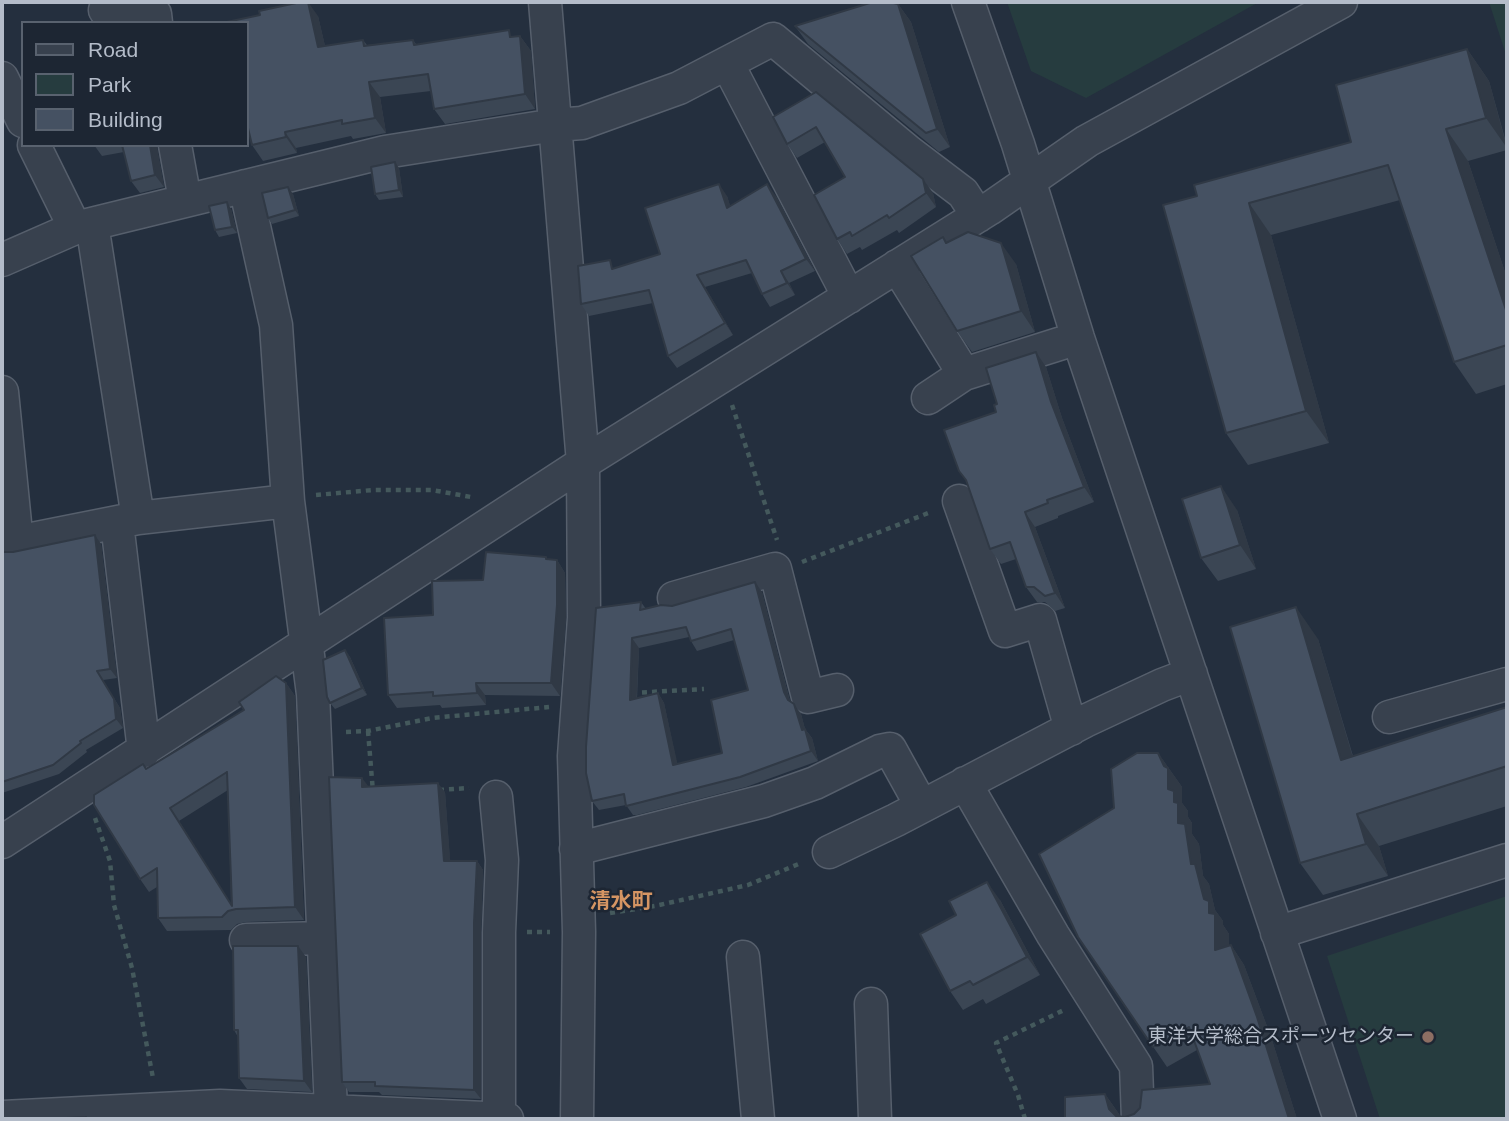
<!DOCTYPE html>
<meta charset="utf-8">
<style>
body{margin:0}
#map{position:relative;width:1509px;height:1121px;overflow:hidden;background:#242f3e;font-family:Helvetica,sans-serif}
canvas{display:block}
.frame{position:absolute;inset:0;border:4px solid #b4bcc9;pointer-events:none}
.legend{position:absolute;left:21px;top:21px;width:228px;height:126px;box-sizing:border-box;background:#1d2633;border:2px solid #59626f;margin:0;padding:9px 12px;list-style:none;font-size:21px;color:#b4bcc9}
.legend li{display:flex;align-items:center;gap:14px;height:35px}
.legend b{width:35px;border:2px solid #59626f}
</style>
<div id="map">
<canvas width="1509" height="1121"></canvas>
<div class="frame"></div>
<ul class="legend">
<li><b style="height:9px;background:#38414e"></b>Road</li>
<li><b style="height:19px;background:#263c3f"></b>Park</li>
<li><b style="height:19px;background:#455162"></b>Building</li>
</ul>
</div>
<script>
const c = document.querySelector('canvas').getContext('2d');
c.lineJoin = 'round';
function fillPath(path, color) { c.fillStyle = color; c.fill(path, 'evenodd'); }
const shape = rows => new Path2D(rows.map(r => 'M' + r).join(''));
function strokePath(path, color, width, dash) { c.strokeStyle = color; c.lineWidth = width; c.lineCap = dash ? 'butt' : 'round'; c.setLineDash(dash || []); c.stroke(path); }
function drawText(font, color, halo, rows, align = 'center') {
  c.font = font + ' Helvetica,"Noto Sans JP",sans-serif'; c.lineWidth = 5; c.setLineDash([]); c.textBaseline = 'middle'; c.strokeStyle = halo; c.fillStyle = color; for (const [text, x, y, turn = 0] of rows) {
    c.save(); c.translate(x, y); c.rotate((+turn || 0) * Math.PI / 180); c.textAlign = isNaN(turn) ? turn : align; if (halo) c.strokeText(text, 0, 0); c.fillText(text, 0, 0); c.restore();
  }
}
fillPath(shape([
 [1007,2,1259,2,1086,98,1031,71],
 [1489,2,1507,2,1507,58],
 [1507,896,1507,1119,1380,1119,1327,956]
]), '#263c3f');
const minor = shape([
 [545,2,583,463,584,618,574,756,579,932,577,1119],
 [968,2,1018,144,1078,338,1340,1119],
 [105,10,115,5,155,14,156,23],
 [727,63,849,297],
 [2,78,23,121],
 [34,145,75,228],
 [175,145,185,200],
 [245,186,276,325,288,501,313,694,331,1110],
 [92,224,138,518],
 [2,260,75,228,385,152,555,125,582,123,679,88,773,39,909,152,963,193,978,216],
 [897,266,964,374],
 [2,392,17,543],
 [928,398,964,374,1078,338],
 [959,501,1005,631,1040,620,1071,729],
 [117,523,144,751],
 [2,545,138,518,288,501],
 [674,598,775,569,808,697,837,690],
 [1389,717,1507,684],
 [965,783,1053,935,1136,1066,1138,1119],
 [496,797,502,860,499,932,499,1119],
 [2,842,583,463,989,209,1087,141,1341,2],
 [576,849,764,801,815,783,880,751,890,749,921,805],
 [829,852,896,820,1085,721,1162,685,1191,674],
 [1277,933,1507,860],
 [246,940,323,938],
 [743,957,758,1119],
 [871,1004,875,1119],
 [3,1117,220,1106,507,1119]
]);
strokePath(minor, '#565f6c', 35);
strokePath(shape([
 [732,405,777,540],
 [316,495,373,490,432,490,471,497],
 [802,562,931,512],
 [632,693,704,689],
 [368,731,373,792],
 [346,732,368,731,432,718,549,707],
 [439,790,469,788],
 [95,818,110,861,114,905,132,968,153,1078],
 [610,913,655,906,748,885,801,863],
 [527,932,550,932],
 [1025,1119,1018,1095,996,1043,1066,1009]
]), '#44595c', 4.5, [5, 5]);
strokePath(minor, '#38414e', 32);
fillPath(shape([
 [898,4,911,22,950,147,939,152,808,44,795,26],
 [318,16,325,46,363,40,367,45,413,40,416,44,520,36,531,51,535,109,445,124,434,109,431,91,380,97,386,133,353,139,351,136,296,148,297,153,263,161,252,145],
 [1467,49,1489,81,1507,146,1507,150,1468,161,1507,278,1507,384,1476,394,1454,362,1400,200,1271,235,1329,443,1248,465,1226,433,1197,196,1351,142],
 [816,92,933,193,936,207,899,233,897,230,862,250,860,247,847,254,837,239,845,177,825,142,797,158,787,144],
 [94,145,158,145,157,148,164,187,140,193,131,181,124,152,102,156],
 [399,168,403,197,379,200,375,194],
 [293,194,299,216,272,224,268,218],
 [727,196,730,206,776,196,815,271,789,283,795,295,770,307,762,294,752,273,705,287,733,335,677,368,668,356,653,303,589,316,581,304,660,254],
 [231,209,237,233,219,237,215,230],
 [947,243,1016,264,1035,332,972,352,957,331],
 [1046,367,1062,418,1094,502,1058,516,1058,518,1035,527,1065,608,1055,611,1045,602,1037,602,1026,587,1016,559,1001,564,990,549,997,404],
 [1237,510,1256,569,1218,581,1201,558],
 [101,544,117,678,103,680,120,708,123,728,86,750,87,752,59,774,2,793,2,552],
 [547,559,557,560,565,573,566,617,560,696,485,695,486,705,442,708,440,705,397,708,388,695,433,615,483,580],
 [762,592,790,701,801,714,805,729,812,738,818,761,746,787,637,815,633,815,626,805,599,810,592,801,641,602,646,609,672,606],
 [689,637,691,641,697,651,734,640,748,690,722,753,677,764,664,703,658,693,637,699,639,648],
 [1318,639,1353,756,1507,707,1507,806,1379,846,1388,876,1323,895,1300,863],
 [345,650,350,657,367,695,335,709,330,703],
 [286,683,295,696,304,920,246,922,237,924,231,930,167,931,158,918,157,887,149,892,140,879,146,769,244,710],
 [228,790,231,905,179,821],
 [1158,753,1182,787,1182,803,1188,811,1188,817,1192,823,1192,834,1199,844,1203,876,1209,884,1215,910,1223,921,1223,925,1229,934,1229,945,1231,945,1244,965,1271,1037,1297,1119,1065,1119,1105,1094,1119,1114,1120,1116,1125,1117,1210,1084,1197,1050,1167,1067,1078,937,1114,808],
 [369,787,445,792,450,861,477,861,483,870,481,932,481,1099,382,1095,379,1092,349,1092,342,1082],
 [1000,900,1040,975,986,1004,983,999,963,1010,950,991],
 [306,957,312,1092,247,1089,239,1078,238,1037,234,1030]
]), '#3b4654');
fillPath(shape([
 [308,2,318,16,329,63,318,47],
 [898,4,911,22,950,147,937,129],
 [520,36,531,51,535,109,525,94],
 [1467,49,1489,81,1507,148,1486,118],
 [369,82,380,97,386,133,375,118],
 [1446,129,1468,161,1507,278,1507,313],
 [285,132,296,148,297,153,286,137],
 [150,145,158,145,157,148,164,187,155,175],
 [395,162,399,168,403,197,399,190],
 [923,179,933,193,936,207,926,193],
 [719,184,727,196,735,220,727,208],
 [767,184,776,196,815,271,806,259],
 [288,187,293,194,299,216,295,210],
 [227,202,231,209,237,233,232,227],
 [1249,203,1271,235,1329,443,1306,411],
 [1001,243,1016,264,1035,332,1021,311],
 [781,271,789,283,795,295,787,283],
 [697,275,705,287,733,335,725,323],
 [1036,352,1046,367,1062,418,1094,502,1084,487,1051,402],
 [1221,486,1237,510,1256,569,1240,545],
 [1025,512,1035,527,1065,608,1055,593],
 [95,535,101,544,117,678,110,669],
 [557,560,565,573,566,617,560,696,551,683],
 [755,582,762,592,790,702,788,700,784,692],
 [1296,607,1318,639,1363,792,1341,760],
 [632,638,639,648,636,710,630,700],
 [345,650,350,657,367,695,362,688],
 [97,671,120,708,123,728,116,719],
 [286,683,295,696,304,920,295,907],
 [476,683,485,695,486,705,477,693],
 [658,693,664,703,680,775,673,765],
 [794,704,801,714,805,729,812,738,818,761,811,751,802,730],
 [1158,753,1182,787,1182,803,1188,811,1188,817,1192,823,1192,834,1199,844,1203,876,1209,884,1215,910,1223,921,1223,925,1229,934,1229,970,1215,950,1209,913,1191,864,1178,823,1174,802,1168,789,1164,766],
 [362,778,369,787,362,787],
 [438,783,445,792,451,871,444,861],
 [170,808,179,821,234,909],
 [1357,814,1379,846,1388,876,1366,844],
 [477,861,483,870,481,932,481,1099,474,1090,474,923],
 [987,882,1000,900,1040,975,1027,957],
 [1231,945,1244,965,1271,1037,1297,1119,1289,1119],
 [298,946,306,957,312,1092,304,1081],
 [1105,1094,1119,1114,1121,1119,1109,1109]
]), '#303945');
const building = shape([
 [301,2,308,2,318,47,363,40,364,46,413,40,414,45,509,30,510,37,520,36,525,94,434,109,428,74,369,82,375,118,342,124,342,120,285,132,286,137,252,145,247,124,247,23,222,23,260,15,259,11,301,2],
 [873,2,889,2,898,4,937,129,926,133,795,26,873,2],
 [1467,49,1486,118,1446,129,1507,313,1507,345,1454,362,1388,165,1249,203,1306,411,1226,433,1163,205,1197,196,1194,185,1351,142,1336,85,1467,49],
 [816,92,923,179,926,193,889,218,887,215,852,236,850,232,837,239,814,195,845,177,816,127,787,144,773,117,816,92],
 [122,145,150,145,155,175,131,181,122,145],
 [395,162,399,190,375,194,371,167,395,162],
 [719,184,727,208,767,184,806,259,781,271,787,283,762,294,746,260,697,275,725,323,668,356,649,290,581,304,578,266,610,260,612,269,660,254,645,208,719,184],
 [288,187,295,210,268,218,262,193,288,187],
 [227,202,232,227,215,230,209,206,227,202],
 [968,232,1001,243,1021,311,957,331,911,256,943,237,946,243,968,232],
 [1036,352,1051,402,1084,487,1047,500,1048,503,1025,512,1055,593,1045,596,1034,587,1026,587,1010,542,990,549,966,480,959,471,944,430,996,412,994,405,997,404,986,368,1036,352],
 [1221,486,1240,545,1201,558,1182,499,1221,486],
 [95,535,110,669,97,671,114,699,116,719,80,741,81,743,53,765,2,782,2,552,13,552,95,535],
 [486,552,546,557,546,559,557,560,557,605,551,683,476,683,477,693,433,696,433,692,388,695,384,618,433,615,432,581,483,580,486,552],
 [755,582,784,692,788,700,794,704,802,730,805,729,811,751,740,777,630,805,626,806,624,794,592,801,586,773,586,747,596,608,641,602,640,610,661,605,672,606,755,582],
 [686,627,691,641,731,629,748,690,711,700,722,753,673,765,658,693,630,700,632,638,686,627],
 [1296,607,1341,760,1507,707,1507,766,1357,814,1366,844,1300,863,1230,627,1296,607],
 [345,650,362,688,330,703,327,697,323,660,345,650],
 [276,676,286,683,295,907,236,909,228,911,222,917,158,918,157,868,140,879,94,805,94,795,143,764,146,769,244,710,239,702,276,676],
 [227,772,232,906,170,808,227,772],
 [1137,753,1158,753,1164,766,1168,768,1168,789,1174,791,1174,802,1178,803,1178,823,1185,824,1191,864,1195,864,1204,899,1209,901,1209,913,1215,914,1215,950,1231,945,1257,1017,1289,1119,1065,1119,1065,1097,1105,1094,1109,1109,1116,1116,1125,1117,1134,1114,1140,1108,1142,1090,1210,1084,1189,1027,1153,1047,1078,937,1039,854,1114,808,1111,769,1137,753],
 [329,777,362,778,362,787,438,783,444,861,477,861,474,923,474,1090,375,1086,375,1082,342,1082,329,777],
 [987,882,1027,957,973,985,970,981,950,991,920,934,956,915,949,901,987,882],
 [233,946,298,946,304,1081,239,1078,238,1030,234,1030,233,946],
 [86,1117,87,1119,47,1119,86,1117]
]);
fillPath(building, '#455162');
strokePath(building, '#303945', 2);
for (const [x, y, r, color] of [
 [1428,1037,7,"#8d6e63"]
]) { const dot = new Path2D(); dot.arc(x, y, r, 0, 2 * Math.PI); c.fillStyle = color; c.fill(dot); strokePath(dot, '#1d2633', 2.5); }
drawText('19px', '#b4bcc9', '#1d2633', [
 ["東洋大学総合スポーツセンター",1414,1037]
], 'right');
drawText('bold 21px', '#d59563', '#1d2633', [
 ["清水町",621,902]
]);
</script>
